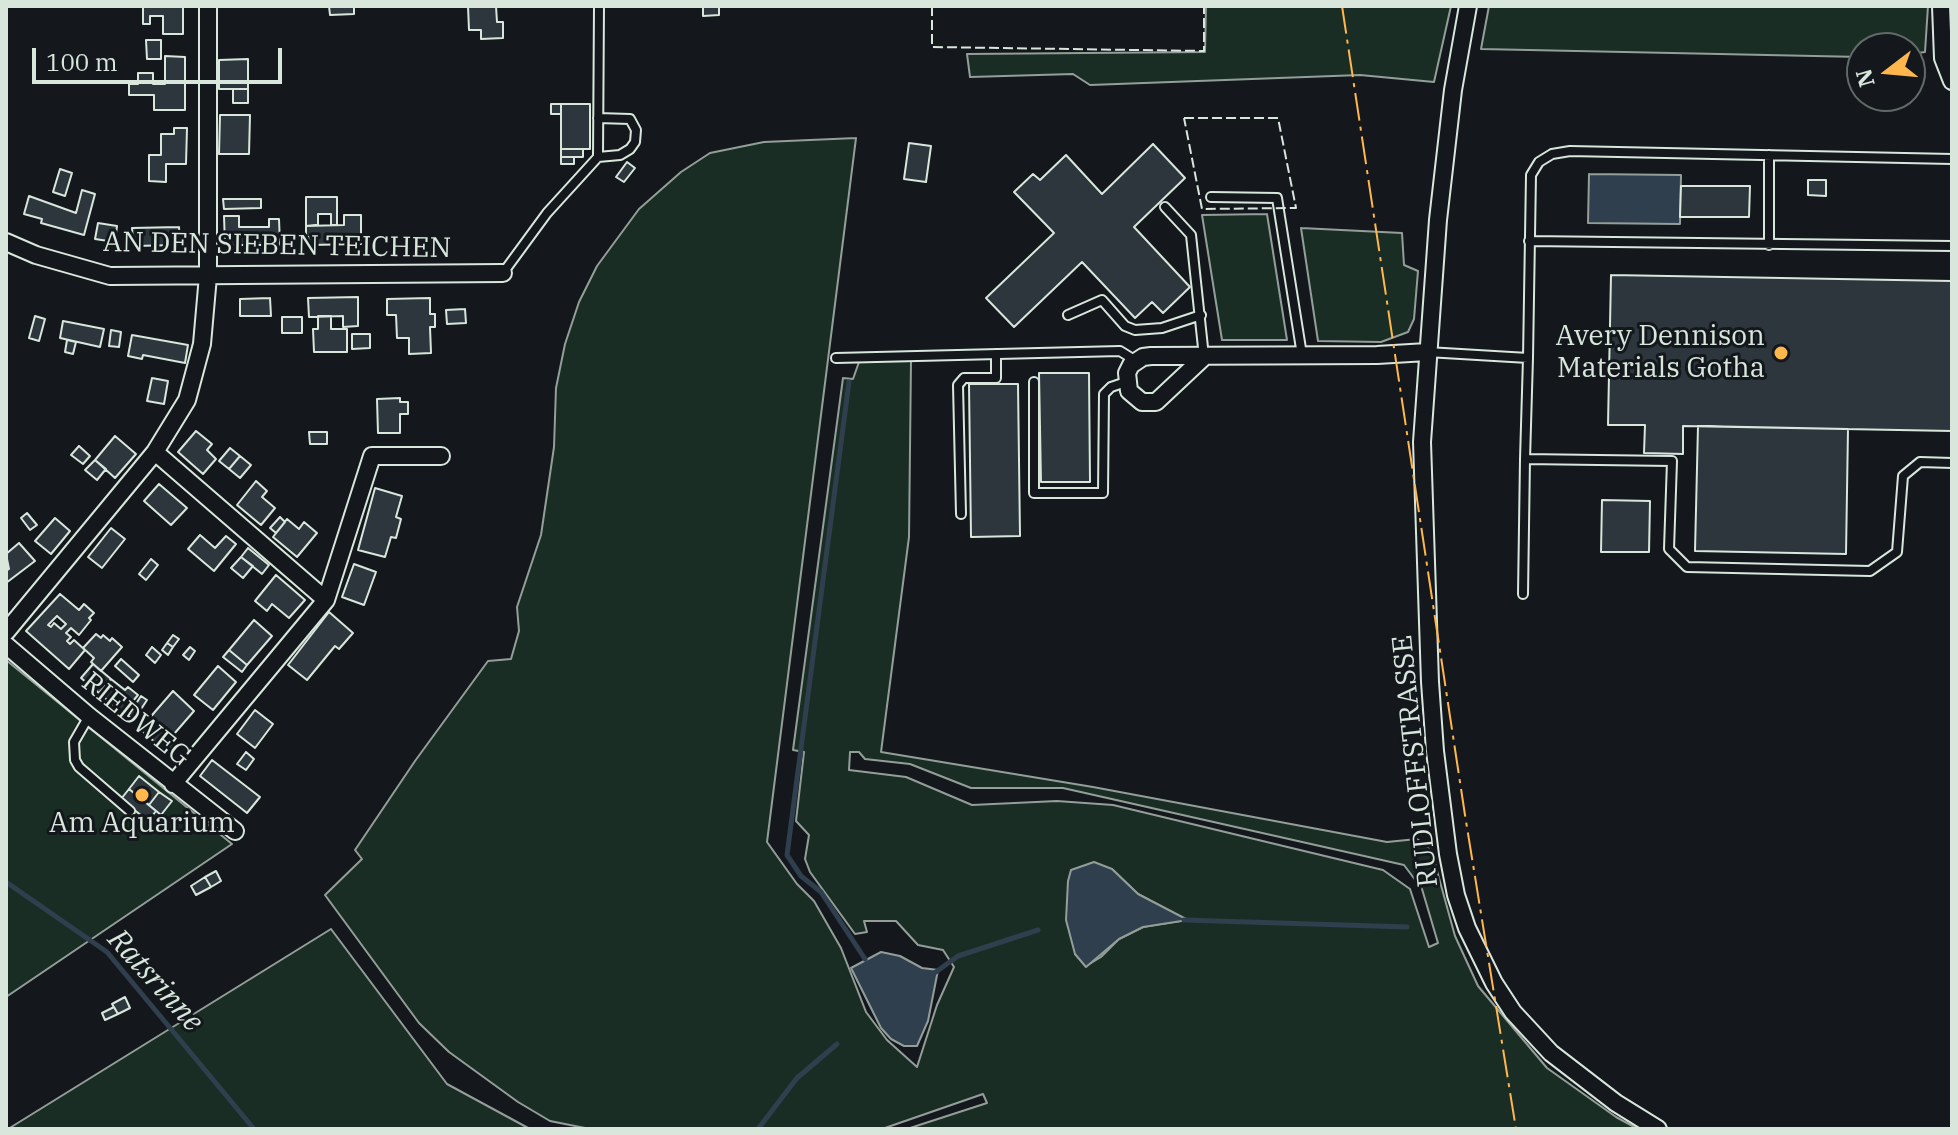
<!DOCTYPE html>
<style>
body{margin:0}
#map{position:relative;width:1958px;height:1135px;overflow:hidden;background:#14181c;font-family:"IBM Plex Serif",serif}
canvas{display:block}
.frame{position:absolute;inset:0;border:8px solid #d8e6dc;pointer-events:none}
.north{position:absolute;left:1846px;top:32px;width:80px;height:80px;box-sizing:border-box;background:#14181c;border:2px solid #626a69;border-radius:50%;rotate:254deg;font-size:22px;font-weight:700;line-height:32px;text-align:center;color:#d8e6dc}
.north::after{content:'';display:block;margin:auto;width:28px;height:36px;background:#ffb74d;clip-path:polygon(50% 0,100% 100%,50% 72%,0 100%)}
.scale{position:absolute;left:32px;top:48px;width:250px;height:36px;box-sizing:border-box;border:4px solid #d8e6dc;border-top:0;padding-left:10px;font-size:24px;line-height:28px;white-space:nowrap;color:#d8e6dc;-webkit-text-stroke:6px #14181c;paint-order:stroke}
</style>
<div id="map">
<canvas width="1958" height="1135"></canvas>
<div class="frame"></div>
<div class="north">N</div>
<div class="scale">100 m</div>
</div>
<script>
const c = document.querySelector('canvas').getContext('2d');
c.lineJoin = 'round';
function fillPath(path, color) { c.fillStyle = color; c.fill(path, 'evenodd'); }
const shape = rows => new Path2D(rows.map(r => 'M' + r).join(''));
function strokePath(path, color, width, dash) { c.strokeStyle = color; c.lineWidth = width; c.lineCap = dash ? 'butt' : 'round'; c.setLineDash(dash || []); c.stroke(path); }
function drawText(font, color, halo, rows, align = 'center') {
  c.font = font + ' "IBM Plex Serif",serif'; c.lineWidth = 6; c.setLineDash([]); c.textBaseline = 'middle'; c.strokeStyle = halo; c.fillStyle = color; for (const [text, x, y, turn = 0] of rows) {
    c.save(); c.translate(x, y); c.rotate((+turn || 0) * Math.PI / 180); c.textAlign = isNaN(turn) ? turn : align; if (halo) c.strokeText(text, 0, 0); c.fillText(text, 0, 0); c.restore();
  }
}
const green = shape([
 [1206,6,1451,6,1434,82,1360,75,1090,85,1073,74,970,77,967,54,1205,52,1206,6],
 [1489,6,1928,6,1925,52,1910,54,1910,48,1862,48,1862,57,1481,49,1489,6],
 [856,138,767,842,797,884,814,901,841,948,866,1012,887,1040,917,1067,937,1005,954,967,943,950,918,945,896,921,864,921,867,932,855,934,810,872,805,859,809,835,796,821,804,752,793,750,843,378,853,379,859,362,911,360,909,537,881,752,1093,787,1387,842,1417,839,1431,849,1455,936,1478,986,1547,1068,1616,1117,1638,1129,907,1129,987,1103,983,1094,882,1129,590,1129,550,1121,518,1102,449,1052,419,1023,325,895,362,859,355,850,415,761,488,661,511,659,519,631,517,607,541,535,554,447,556,388,565,344,579,302,597,266,639,209,681,172,710,153,764,142,856,138],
 [850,752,859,752,865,759,910,764,971,788,1063,788,1404,865,1422,889,1438,943,1429,947,1410,889,1383,870,1113,805,1057,801,972,805,906,777,849,770,850,752],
 [1112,869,1138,894,1186,920,1143,927,1119,939,1101,957,1086,966,1075,954,1112,869],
 [1267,214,1287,340,1222,340,1202,215,1267,214],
 [1301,228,1402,233,1404,265,1418,271,1414,319,1408,332,1381,342,1318,341,1301,228],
 [6,660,232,844,6,997,6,660],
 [331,929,447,1084,530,1129,8,1129,331,929]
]);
fillPath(green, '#1a2d24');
strokePath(green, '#939e99', 2);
const water = shape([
 [1589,174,1681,175,1680,224,1588,223,1589,174],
 [1094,862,1112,869,1138,894,1188,920,1143,927,1119,939,1086,967,1075,954,1066,920,1068,881,1071,870,1094,862],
 [881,952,900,956,922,968,938,970,928,1021,917,1046,904,1046,891,1039,881,1028,851,968,881,952]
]);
fillPath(water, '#2f3f4d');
strokePath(water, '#939e99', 2);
strokePath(shape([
 [849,382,787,855,801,876,821,892,865,959],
 [6,882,107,952,254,1129],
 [1184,920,1407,927],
 [933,974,958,956,1038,930],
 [758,1129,797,1078,837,1044]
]), '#2f3f4d', 5);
const building = shape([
 [143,6,183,6,183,34,163,34,163,16,150,16,150,24,143,24,143,6],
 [329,6,354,6,354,14,330,15,329,6],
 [468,6,496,6,497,22,503,22,503,38,481,39,481,30,469,30,468,6],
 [703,6,719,6,719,15,703,16,703,6],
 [146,40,161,40,161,59,147,59,146,40],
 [165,56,185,57,185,110,154,110,154,95,129,95,129,84,138,84,138,73,153,73,153,84,165,84,165,56],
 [248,59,248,89,219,89,219,60,248,59],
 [233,89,248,89,248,103,233,103,233,89],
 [551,104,561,104,561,114,551,114,551,104],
 [561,104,590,104,590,149,561,149,561,104],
 [220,115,250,115,249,154,219,154,220,115],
 [174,128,187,128,186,164,166,164,166,182,149,181,149,155,161,155,161,134,174,134,174,128],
 [909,143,931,146,926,182,904,179,909,143],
 [1153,144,1185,178,1134,227,1190,287,1163,313,1152,302,1135,318,1082,262,1014,327,986,298,1054,233,1014,192,1033,174,1040,180,1066,155,1102,194,1153,144],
 [561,149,583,149,583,157,561,157,561,149],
 [561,157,574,157,574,164,561,164,561,157],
 [627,162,635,168,624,182,616,177,627,162],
 [60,169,72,173,65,196,53,192,60,169],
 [1808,180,1826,180,1826,196,1808,195,1808,180],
 [1681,186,1750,186,1749,217,1680,217,1681,186],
 [82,190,95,194,84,235,41,223,42,219,24,214,29,196,76,213,82,190],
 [306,197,337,197,337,225,331,225,331,214,318,214,318,225,306,226,306,197],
 [223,199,261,199,261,208,224,209,223,199],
 [344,215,361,215,361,244,309,245,309,237,306,237,306,226,344,225,344,215],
 [224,216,239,216,239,227,269,227,269,219,279,219,280,245,225,245,224,216],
 [98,223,117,226,115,242,95,239,98,223],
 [179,227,180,245,133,246,132,228,179,227],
 [1611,275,1952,281,1952,431,1683,426,1683,454,1644,453,1645,425,1608,425,1611,275],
 [358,297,358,326,343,327,343,316,309,317,308,298,358,297],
 [270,298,271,316,240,316,240,299,270,298],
 [430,298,430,314,435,314,435,327,430,327,431,353,409,354,409,338,397,338,396,315,387,315,387,299,430,298],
 [465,309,466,323,447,324,446,310,465,309],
 [35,316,45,319,39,341,29,338,35,316],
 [318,316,331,316,331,329,347,329,347,352,314,352,313,329,318,329,318,316],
 [282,317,302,317,302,333,282,333,282,317],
 [63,321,104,329,100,347,60,338,63,321],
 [111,330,121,332,119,347,109,346,111,330],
 [352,334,370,334,370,348,352,349,352,334],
 [132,335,188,345,185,363,143,355,142,359,128,356,132,335],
 [67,340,76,342,73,354,65,352,67,340],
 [1039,373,1089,373,1090,482,1041,482,1039,373],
 [152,378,168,381,164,404,147,401,152,378],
 [969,384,1018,384,1020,536,971,537,969,384],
 [400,398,400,402,408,402,408,414,400,414,400,433,378,433,377,399,400,398],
 [1698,426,1848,429,1846,554,1695,551,1698,426],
 [196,431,212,444,207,450,216,459,203,474,178,452,196,431],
 [309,432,327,432,327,444,310,444,309,432],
 [115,436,136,454,115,478,95,460,115,436],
 [79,446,90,456,83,464,71,455,79,446],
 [230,448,240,456,229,469,219,461,230,448],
 [240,456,251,465,240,478,229,469,240,456],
 [95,460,106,469,97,480,85,470,95,460],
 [256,481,267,491,262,497,275,508,261,525,237,505,256,481],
 [159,484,187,508,171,525,144,501,159,484],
 [375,488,402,496,396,517,401,519,396,538,391,537,385,557,358,550,375,488],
 [1602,500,1650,501,1649,552,1601,552,1602,500],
 [27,513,37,525,30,530,21,518,27,513],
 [280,517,285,522,276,533,270,528,280,517],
 [55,518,70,531,51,554,35,541,55,518],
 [287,519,299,529,304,522,317,533,297,557,273,537,287,519],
 [111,528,125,539,102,568,88,557,111,528],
 [200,535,215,548,226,536,236,544,214,571,188,549,200,535],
 [19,543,35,561,6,583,6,571,9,569,6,554,19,543],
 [248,548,269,565,262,574,241,557,248,548],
 [241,557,253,566,243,578,231,568,241,557],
 [151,559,158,565,146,580,139,574,151,559],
 [354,564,376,572,364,605,342,597,354,564],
 [276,575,305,600,289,618,272,604,267,611,255,601,276,575],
 [60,594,79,610,84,604,94,613,89,618,91,620,79,635,71,628,66,633,71,637,67,641,70,644,74,640,85,650,69,669,26,631,60,594],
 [57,616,66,624,61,629,54,623,51,627,48,625,57,616],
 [329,612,353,633,339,649,335,646,307,680,288,665,329,612],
 [254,620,272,636,247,665,229,650,254,620],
 [96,634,101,638,103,635,110,641,112,638,122,647,101,671,91,662,94,658,83,648,96,634],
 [173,635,179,639,173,647,167,643,173,635],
 [167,643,173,647,168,655,162,650,167,643],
 [152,647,161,655,155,663,146,655,152,647],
 [190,647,195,651,189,660,183,655,190,647],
 [229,650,247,665,242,672,223,657,229,650],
 [121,659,139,675,133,682,115,666,121,659],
 [93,664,111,679,99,693,81,678,93,664],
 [218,666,236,682,213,710,194,695,218,666],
 [111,679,125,690,128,687,138,695,123,713,99,693,111,679],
 [173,691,194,711,174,734,178,738,166,752,140,729,173,691],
 [141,696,147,700,134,720,128,716,141,696],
 [255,710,273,724,255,748,237,734,255,710],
 [246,752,254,759,246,770,237,764,246,752],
 [212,760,260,797,247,813,200,776,212,760],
 [139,776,159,792,149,805,129,789,139,776],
 [129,789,156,811,148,821,121,799,129,789],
 [159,792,172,801,161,815,149,805,159,792],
 [216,871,221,881,211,887,205,877,216,871],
 [205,877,211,887,196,895,191,886,205,877],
 [125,997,130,1008,118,1014,112,1004,125,997],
 [114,1007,118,1014,105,1020,102,1013,114,1007]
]);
fillPath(building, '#2c363c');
strokePath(building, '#d8e6dc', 2);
const service = shape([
 [1769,155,1769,245],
 [598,157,599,6],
 [1211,197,1277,198,1302,355],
 [1165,207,1191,235,1204,357],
 [1529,241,1952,246],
 [503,273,547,213,598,157,620,155,630,149,635,142,636,130,630,119,598,118],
 [1068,315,1102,300,1125,326,1135,330,1162,328,1201,315],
 [1427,352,1528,358,1531,175,1539,162,1552,154,1570,151,1952,159],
 [836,358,1120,351,1136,361],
 [1528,358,1525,459,1672,461,1669,549,1687,567,1870,571,1897,552,1903,476,1920,462,1952,463],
 [1034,382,1034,493,1103,493,1104,394,1111,387,1126,382],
 [961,514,958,385,964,378,996,378,996,354],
 [1523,594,1525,459],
 [89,716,74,742,75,760,79,767,130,811]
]);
const minor = shape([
 [1468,6,1453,90,1438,220,1422,442,1430,682,1435,751,1448,854,1456,895,1467,928,1494,983,1513,1012,1551,1053,1616,1103,1658,1129],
 [1941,6,1943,58,1952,81],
 [6,242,36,255,110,276,503,273],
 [1204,357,1156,402,1142,402,1129,391,1127,373,1131,365,1143,357,1151,356,1377,355,1427,352],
 [155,452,326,600],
 [6,632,155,452,187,400,202,344,208,276,208,6],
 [6,645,89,716,235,831],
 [173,784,326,600,372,456,441,456]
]);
strokePath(service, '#d8e6dc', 12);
strokePath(minor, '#d8e6dc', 20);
strokePath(service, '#14181c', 8);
strokePath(minor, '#14181c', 16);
strokePath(shape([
 [932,6,932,47,1204,51,1204,6],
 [1184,118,1278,118,1296,208,1202,209,1184,118]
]), '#d8e6dc', 2, [10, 4]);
strokePath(shape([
 [1342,6,1465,815,1516,1129]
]), '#ffb74d', 2, [28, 6, 4, 6]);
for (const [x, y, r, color] of [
 [1781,353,8,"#ffb74d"],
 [142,795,8,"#ffb74d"]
]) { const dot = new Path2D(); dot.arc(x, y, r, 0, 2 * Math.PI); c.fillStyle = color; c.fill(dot); strokePath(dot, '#14181c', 3); }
drawText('28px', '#d8e6dc', '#14181c', [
 ["AN DEN SIEBEN TEICHEN",277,246,1],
 ["RIEDWEG",136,720,39],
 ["RUDLOFFSTRASSE",1416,761,-96]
]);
drawText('28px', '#d8e6dc', '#14181c', [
 ["Avery Dennison",1765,337],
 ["Materials Gotha",1765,369],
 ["Am Aquarium",142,824,"center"]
], 'right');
drawText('italic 30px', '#d8e6dc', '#14181c', [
 ["Ratsrinne",155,981,48]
]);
</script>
